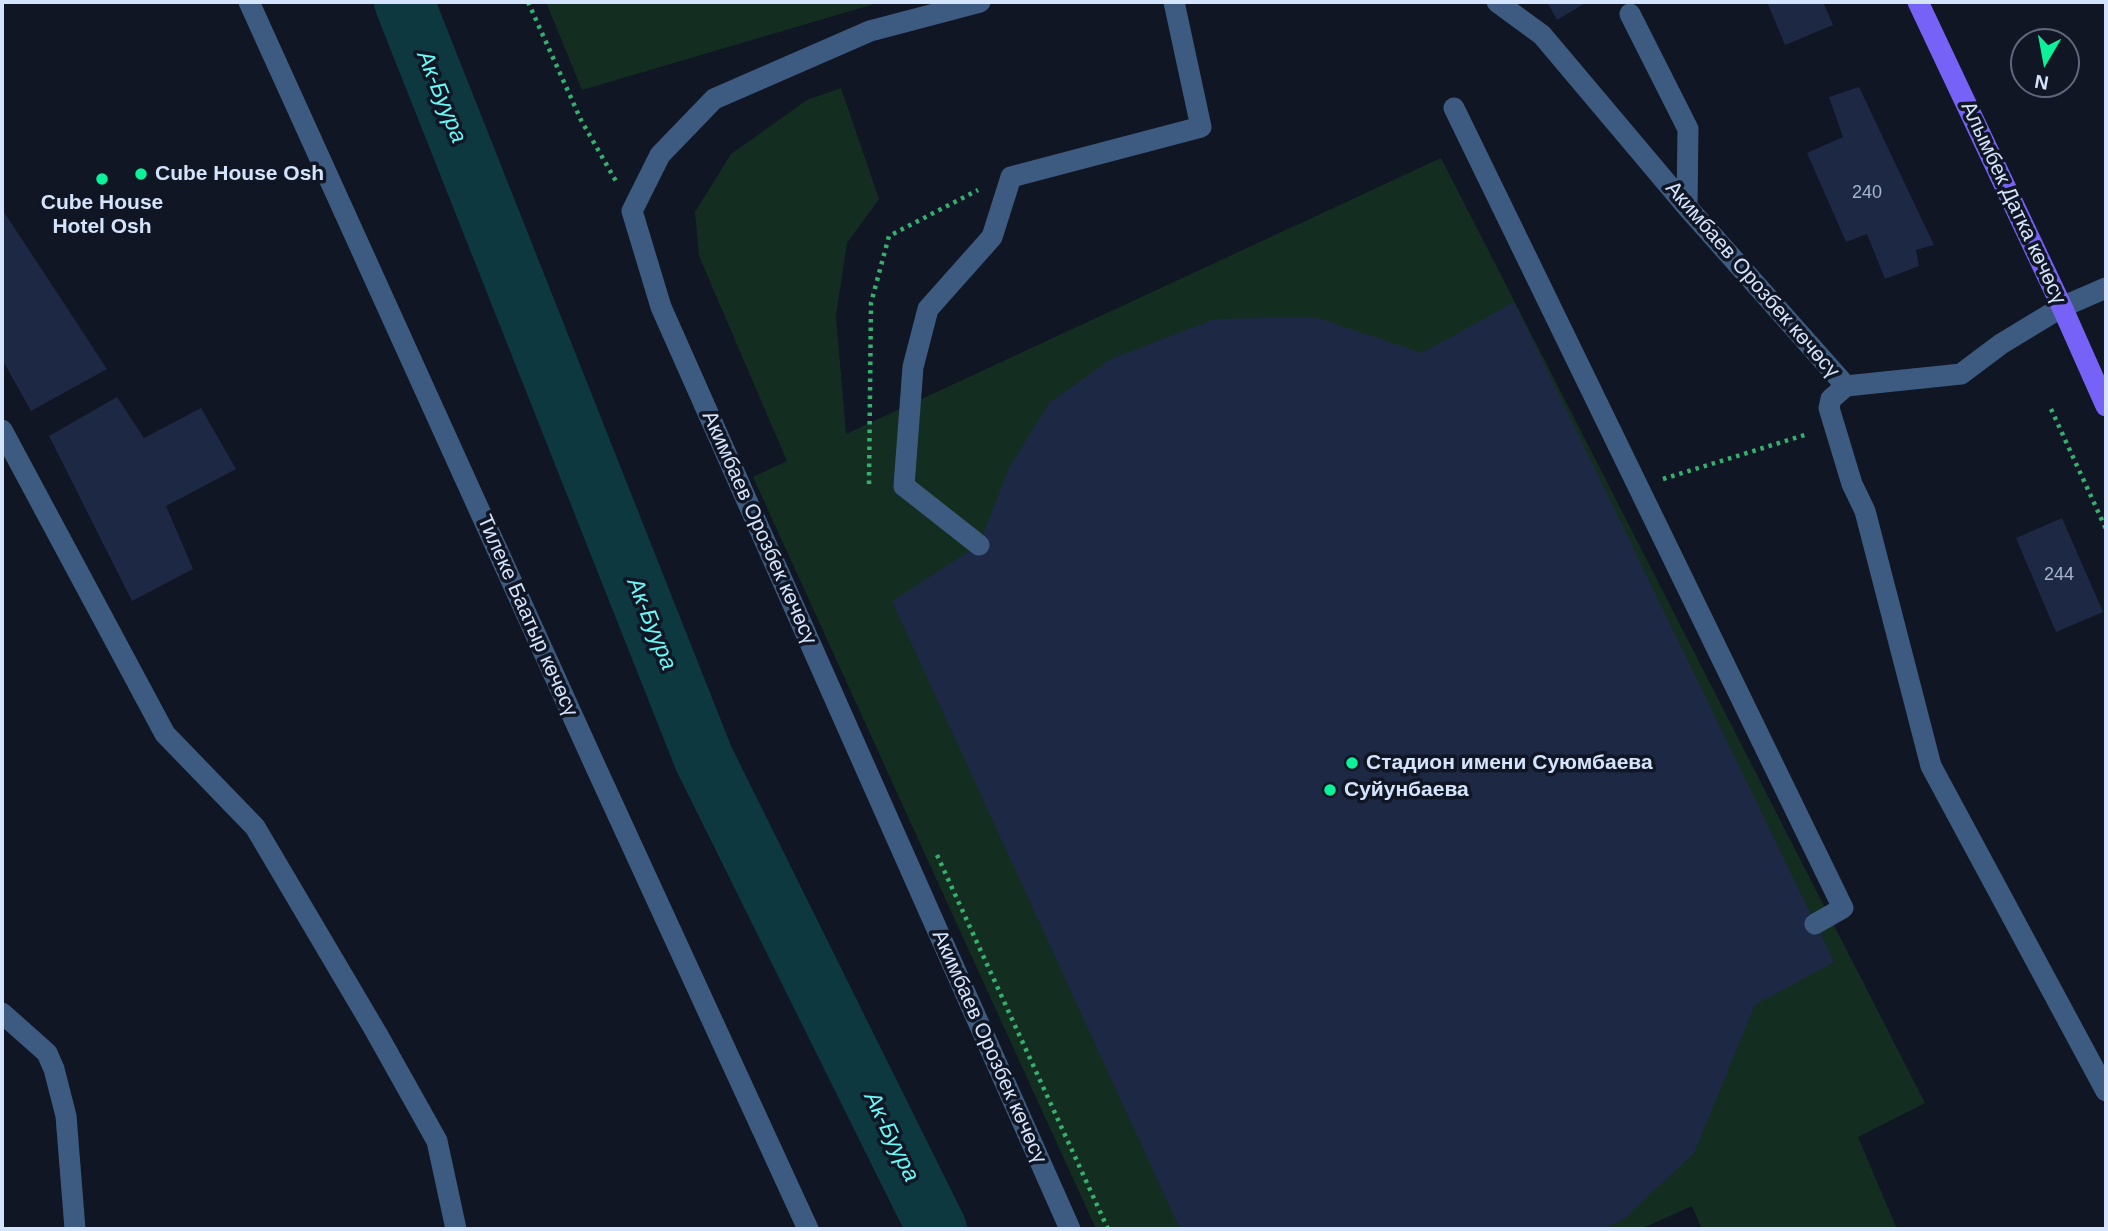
<!DOCTYPE html>
<meta charset="utf-8">
<style>
body{margin:0}
#map{position:relative;width:2108px;height:1231px;overflow:hidden;background:#101624;font-family:Arial,sans-serif}
canvas{display:block}
.frame{position:absolute;inset:0;border:4px solid #d5e4fd;pointer-events:none}
.north{position:absolute;left:2010px;top:28px;width:70px;height:70px;box-sizing:border-box;background:#101624;border:2px solid #5f687b;border-radius:50%;rotate:190deg;font-size:19px;font-weight:700;line-height:28px;text-align:center;color:#d5e4fd}
.north::after{content:'';display:block;margin:auto;width:24px;height:32px;background:#0cf29a;clip-path:polygon(50% 0,100% 100%,50% 72%,0 100%)}
</style>
<div id="map">
<canvas width="2108" height="1231"></canvas>
<div class="frame"></div>
<div class="north">N</div>
</div>
<script>
const c = document.querySelector('canvas').getContext('2d');
c.lineJoin = 'round';
function fillPath(path, color) { c.fillStyle = color; c.fill(path, 'evenodd'); }
const shape = rows => new Path2D(rows.map(r => 'M' + r).join(''));
function strokePath(path, color, width, dash) { c.strokeStyle = color; c.lineWidth = width; c.lineCap = dash ? 'butt' : 'round'; c.setLineDash(dash || []); c.stroke(path); }
function drawText(font, color, halo, rows, align = 'center') {
  c.font = font + ' Arial,sans-serif'; c.lineWidth = 7; c.setLineDash([]); c.textBaseline = 'middle'; c.strokeStyle = halo; c.fillStyle = color; for (const [text, x, y, turn = 0] of rows) {
    c.save(); c.translate(x, y); c.rotate((+turn || 0) * Math.PI / 180); c.textAlign = isNaN(turn) ? turn : align; if (halo) c.strokeText(text, 0, 0); c.fillText(text, 0, 0); c.restore();
  }
}
fillPath(shape([
 [546,2,881,2,582,90],
 [841,88,879,199,847,243,836,316,846,434,1441,158,1925,1103,1858,1137,1897,1229,1702,1229,1692,1206,1641,1229,1096,1229,753,477,787,461,699,256,695,212,731,154,807,100]
]), '#132e20');
strokePath(shape([
 [404,2,704,759,937,1229]
]), '#0d3840', 60);
fillPath(shape([
 [1547,2,1587,2,1557,20],
 [1767,2,1823,2,1833,25,1785,45],
 [1859,87,1934,245,1916,250,1919,266,1885,279,1867,234,1846,242,1807,153,1843,137,1829,97],
 [2,209,107,369,31,411,2,359],
 [1514,302,1834,962,1755,1005,1694,1153,1624,1219,1603,1229,1180,1229,892,601,979,545,1009,468,1049,403,1111,359,1215,319,1314,317,1422,353],
 [117,397,144,438,201,408,236,469,166,506,193,569,132,601,49,436],
 [2062,518,2103,612,2056,632,2016,538]
]), '#1d2844');
strokePath(shape([
 [528,2,581,120,617,183],
 [2051,409,2106,529],
 [1663,479,1808,434],
 [869,484,871,303,889,236,978,190],
 [937,855,1108,1229]
]), '#35b16e', 4.5, [3.5, 5]);
strokePath(shape([
 [249,2,598,772,808,1229],
 [980,2,870,31,714,99,660,155,632,211,661,307,1070,1229],
 [1497,2,1542,35,1687,207,1846,386,1961,374,2001,344,2062,307,2106,288],
 [1630,14,1688,129,1687,207],
 [1454,108,1843,908,1815,924],
 [1846,386,1831,399,1829,408,1852,484,1865,511,1931,766,2106,1091],
 [2,430,165,734,255,827,376,1032,437,1141,456,1229],
 [979,545,904,486,913,367,928,309,992,237,1011,177,1201,127,1174,2],
 [2,1013,47,1053,54,1069,66,1116,75,1229]
]), '#3d5b81', 21);
strokePath(shape([
 [1918,2,2062,307,2106,406]
]), '#7762f7', 21);
for (const [x, y, r, color] of [
 [141,174,7,"#0cf29a"],
 [102,179,7,"#0cf29a"],
 [1352,763,7,"#0cf29a"],
 [1330,790,7,"#0cf29a"]
]) { const dot = new Path2D(); dot.arc(x, y, r, 0, 2 * Math.PI); c.fillStyle = color; c.fill(dot); strokePath(dot, '#101624', 2.5); }
drawText('18px', '#a7b5cf', null, [
 ["240",1867,193],
 ["244",2059,575]
]);
drawText('bold 21px', '#d5e4fd', '#101624', [
 ["Cube House Osh",155,174],
 ["Cube House",102,203,"center"],
 ["Hotel Osh",102,227,"center"],
 ["Стадион имени Суюмбаева",1366,763],
 ["Суйунбаева",1344,790]
], 'left');
drawText('21px', '#d5e4fd', '#101624', [
 ["Алымбек Датка көчөсү",2013,203,65],
 ["Акимбаев Орозбек көчөсү",1752,280,49],
 ["Акимбаев Орозбек көчөсү",759,528,66],
 ["Тилеке Баатыр көчөсү",527,616,66],
 ["Акимбаев Орозбек көчөсү",989,1047,66]
]);
drawText('italic 23px', '#68f8f5', '#101624', [
 ["Ак-Буура",441,97,68],
 ["Ак-Буура",651,624,68],
 ["Ак-Буура",891,1137,64]
]);
</script>
